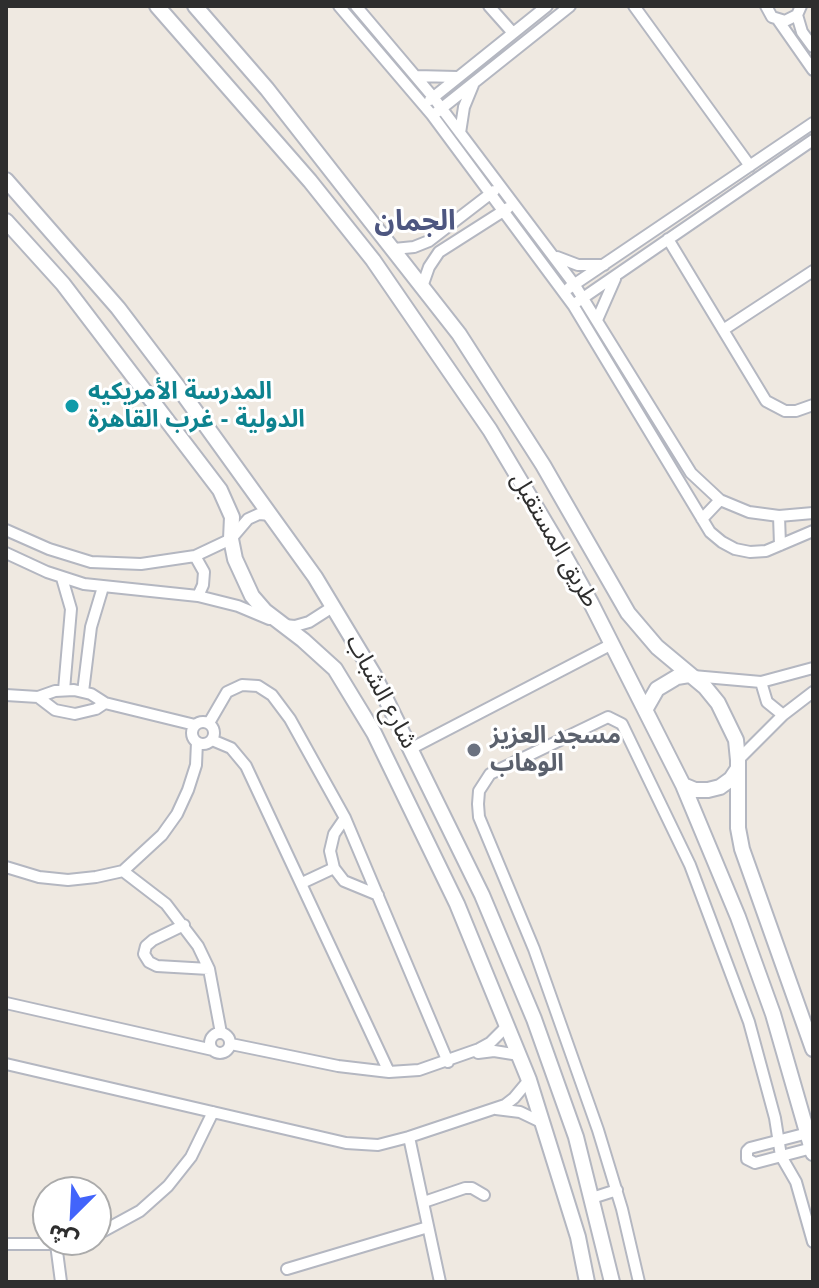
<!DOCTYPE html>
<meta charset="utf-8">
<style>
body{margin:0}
#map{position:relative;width:819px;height:1288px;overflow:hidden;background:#efe9e1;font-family:Helvetica,"Noto Sans Arabic",sans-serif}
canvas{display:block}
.frame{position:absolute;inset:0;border:8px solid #2e2e2e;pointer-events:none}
.north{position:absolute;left:32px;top:1176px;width:80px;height:80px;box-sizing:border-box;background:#fff;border:2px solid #ababab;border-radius:50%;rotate:204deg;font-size:22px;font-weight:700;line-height:32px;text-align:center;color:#2e2e2e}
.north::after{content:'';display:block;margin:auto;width:28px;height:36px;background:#4264fb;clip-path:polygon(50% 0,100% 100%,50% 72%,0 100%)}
</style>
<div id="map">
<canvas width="819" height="1288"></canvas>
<div class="frame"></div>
<div class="north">ش</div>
</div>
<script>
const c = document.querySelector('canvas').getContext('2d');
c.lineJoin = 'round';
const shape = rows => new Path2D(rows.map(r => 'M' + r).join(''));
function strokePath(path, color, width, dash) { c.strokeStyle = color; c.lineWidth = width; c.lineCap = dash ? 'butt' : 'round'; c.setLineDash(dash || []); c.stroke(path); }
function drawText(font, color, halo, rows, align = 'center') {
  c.font = font + ' Helvetica,"Noto Sans Arabic",sans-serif'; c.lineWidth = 6; c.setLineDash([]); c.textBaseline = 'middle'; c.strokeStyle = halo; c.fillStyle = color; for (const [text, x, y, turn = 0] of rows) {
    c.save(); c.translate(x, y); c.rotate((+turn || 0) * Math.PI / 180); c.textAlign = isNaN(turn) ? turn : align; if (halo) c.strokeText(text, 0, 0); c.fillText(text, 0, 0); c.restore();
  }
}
const street = shape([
 [339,6,432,115,573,305,710,532,722,542,735,549,750,552,766,551,813,531],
 [356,6,433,97,574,284,691,473,720,500,749,512,779,516,813,513],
 [489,6,513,33],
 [634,6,750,166],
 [766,6,772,17,785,21,797,15,801,6],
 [797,15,802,32,813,47],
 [778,20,813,70],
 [416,76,457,77],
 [430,100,547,6],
 [437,112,570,6],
 [460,133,464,107,473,85],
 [668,239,766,401,785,411,796,411,813,405],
 [394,249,414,247,429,241,494,191],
 [557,257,578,265,604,265],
 [423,284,429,267,439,252,508,208],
 [569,288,813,123],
 [577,302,813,140],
 [597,320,615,279],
 [723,330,813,271],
 [779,516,780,545],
 [702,519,720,500],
 [6,530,49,549,91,562,141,564,195,556,231,539,248,519,259,514,271,515],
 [6,553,47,572,84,584,198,596,238,606,269,619],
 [195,556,204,572,203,585,198,596],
 [62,578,71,609,64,690],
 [284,625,295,626,309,622,334,606],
 [693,676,761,682,813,668],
 [761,682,767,702,783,715],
 [83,692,91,627,103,587],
 [6,695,38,697,55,691,74,690,91,694,105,703,195,725],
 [38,697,55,710,75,714,96,709,105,703],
 '192 733a11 11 0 1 1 22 0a11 11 0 1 1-22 0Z',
 [209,723,227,692,242,685,258,686,272,695,290,719,345,818,448,1062],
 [212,740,231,748,246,766,389,1072],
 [412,748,612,644],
 [738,760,783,715,813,692],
 [345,818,334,834,330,851,334,868,344,881,378,895],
 [6,867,39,877,68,880,96,877,123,871,162,835,177,814,188,790,196,765,197,742],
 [123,871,166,904,198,946,209,969,221,1033],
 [302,883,334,868],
 [184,925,153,940,146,946,144,954,149,962,157,966,209,969],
 [6,1003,213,1050],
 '210 1043a10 10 0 1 1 20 0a10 10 0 1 1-20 0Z',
 [231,1044,338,1066,389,1072,419,1070,479,1049,490,1043,507,1026],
 [478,1053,494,1051,519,1055],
 [6,1064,346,1143,378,1145,409,1137,505,1105,514,1098,529,1080],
 [496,1109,520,1112,543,1123],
 [808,1133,750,1148,747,1151,747,1159,755,1163,812,1148],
 [409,1137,440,1282],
 [592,1198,617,1190],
 [424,1202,465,1188,472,1188,484,1195],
 [96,1235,140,1211,168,1186,191,1157,213,1112],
 [6,1244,56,1244,82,1240],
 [56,1244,61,1282],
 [287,1269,428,1227],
 [639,1282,622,1209,598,1130,534,949,479,817,478,804,479,791,490,774,608,717,622,724,690,865,749,1022,775,1118,781,1156,796,1182,813,1242]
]);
const secondary = shape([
 [157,6,310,181,373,260,490,430,558,544,591,603,683,785,738,917,773,1014,813,1153],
 [195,6,267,89,459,334,543,465,628,613,657,647,705,687,718,703,736,740,738,760,738,828,742,849,813,1049],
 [6,180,118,308,178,387,315,577,374,675,482,895,534,1019,576,1137,612,1282],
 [6,221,63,284,220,490,232,517,231,539,235,559,252,596,265,611,303,640,335,669,374,733,457,904,529,1080,578,1237,587,1282],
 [645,710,657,689,677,677,689,675],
 [683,785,695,790,708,790,720,787,731,779,737,770]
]);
strokePath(street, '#b4b7c1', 14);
strokePath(secondary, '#b4b7c1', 18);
strokePath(street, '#fff', 10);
strokePath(secondary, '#fff', 14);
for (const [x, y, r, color] of [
 [72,406,8,"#0f9aa8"],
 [474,750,8,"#6b7280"]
]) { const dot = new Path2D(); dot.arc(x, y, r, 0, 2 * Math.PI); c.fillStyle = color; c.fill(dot); strokePath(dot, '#fff', 3); }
drawText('bold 24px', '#0d838f', '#fff', [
 ["المدرسة الأمريكيه",88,392],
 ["الدولية - غرب القاهرة",88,420]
], 'left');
drawText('24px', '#2e2e2e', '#fff', [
 ["طريق المستقبل",554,540,60],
 ["شارع الشباب",381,692,62]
]);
drawText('bold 24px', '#5b616d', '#fff', [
 ["مسجد العزيز",490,736],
 ["الوهاب",490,764]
], 'left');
drawText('bold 28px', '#4d5680', '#fff', [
 ["الجمان",415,222]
]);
</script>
